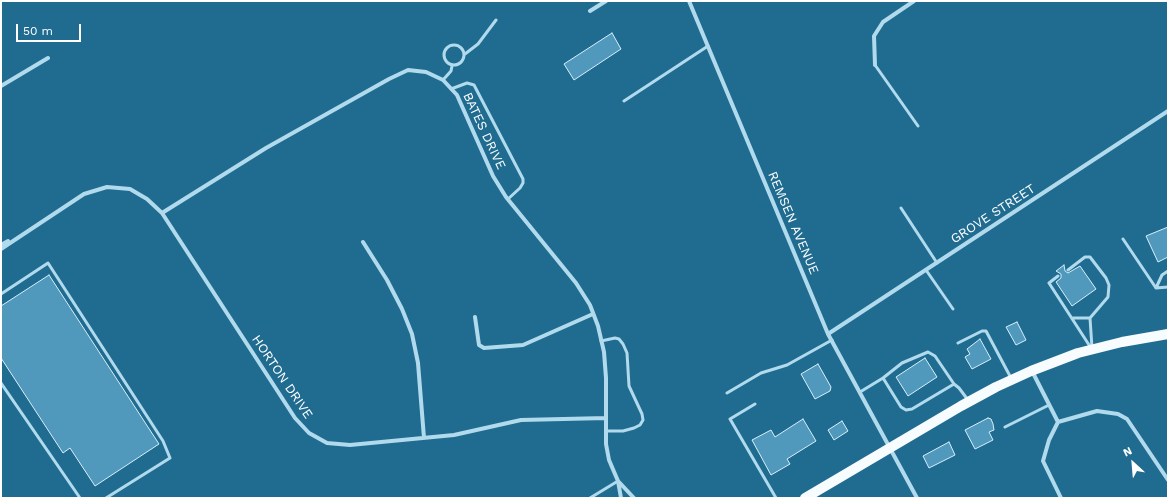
<!DOCTYPE html>
<style>
body{margin:0}
#map{position:relative;width:1169px;height:499px;overflow:hidden;background:#206c91;font-family:"Work Sans",sans-serif}
canvas{display:block}
.frame{position:absolute;inset:0;border:2px solid #fff;pointer-events:none}
.north{position:absolute;left:1113px;top:443px;width:40px;height:40px;-webkit-text-stroke:3px #206c91;paint-order:stroke;rotate:334deg;font-size:11px;font-weight:700;line-height:16px;text-align:center;color:#fff}
.north::after{content:'';display:block;margin:auto;width:14px;height:18px;background:#fff;clip-path:polygon(50% 0,100% 100%,50% 72%,0 100%)}
.scale{position:absolute;left:16px;top:24px;width:65px;height:18px;box-sizing:border-box;border:2px solid #fff;border-top:0;padding-left:5px;font-size:12px;line-height:14px;white-space:nowrap;color:#fff;-webkit-text-stroke:3px #206c91;paint-order:stroke}
</style>
<div id="map">
<canvas width="1169" height="499"></canvas>
<div class="frame"></div>
<div class="north">N</div>
<div class="scale">50 m</div>
</div>
<script>
const c = document.querySelector('canvas').getContext('2d');
c.lineJoin = 'round';
function fillPath(path, color) { c.fillStyle = color; c.fill(path, 'evenodd'); }
const shape = rows => new Path2D(rows.map(r => 'M' + r).join(''));
function strokePath(path, color, width, dash) { c.strokeStyle = color; c.lineWidth = width; c.lineCap = dash ? 'butt' : 'round'; c.setLineDash(dash || []); c.stroke(path); }
function drawText(font, color, halo, rows, align = 'center') {
  c.font = font + ' "Work Sans",sans-serif'; c.lineWidth = 3; c.setLineDash([]); c.textBaseline = 'middle'; c.strokeStyle = halo; c.fillStyle = color; for (const [text, x, y, turn = 0] of rows) {
    c.save(); c.translate(x, y); c.rotate((+turn || 0) * Math.PI / 180); c.textAlign = isNaN(turn) ? turn : align; if (halo) c.strokeText(text, 0, 0); c.fillText(text, 0, 0); c.restore();
  }
}
const building = shape([
 [612,33,621,49,574,80,564,64,612,33],
 [1168,227,1168,257,1158,262,1146,236,1168,227],
 [1064,265,1065,271,1068,273,1080,266,1096,289,1072,306,1056,282,1061,278,1061,274,1056,271,1064,265],
 [49,275,159,444,95,486,70,448,63,453,1,358,1,306,49,275],
 [1017,322,1026,340,1016,345,1006,327,1017,322],
 [980,339,991,359,972,369,965,357,970,354,967,349,980,339],
 [925,358,937,377,908,396,896,377,925,358],
 [818,364,831,387,830,391,815,399,801,374,818,364],
 [988,418,991,419,993,424,994,430,989,432,993,440,975,449,965,430,988,418],
 [803,419,816,441,787,459,790,464,771,475,752,440,771,430,775,437,803,419],
 [842,421,848,431,834,440,828,430,842,421],
 [949,442,955,455,929,468,923,456,949,442]
]);
fillPath(building, '#5199bc');
strokePath(building, '#d7effa', 1);
strokePath(shape([
 '444 55a10 10 0 1 1 20 0a10 10 0 1 1-20 0Z',
 [465,54,478,44,496,20],
 [875,65,918,126],
 [443,80,451,71,452,66],
 [451,89,467,83,474,85,523,179,523,183,520,188,508,199],
 [624,101,708,46],
 [901,208,937,263],
 [1123,239,1156,288,1168,287],
 [926,270,953,309],
 [1068,270,1085,257,1090,257,1106,278,1109,285,1108,297,1090,318,1092,348],
 [1058,276,1049,283,1091,348],
 [1156,288,1162,275,1168,271],
 [1,294,48,263,163,441,170,458,106,498],
 [1073,318,1090,318],
 [601,341,615,338,619,339,623,344,627,353,629,386,642,414,643,420,640,425,634,428,623,431,606,431],
 [958,343,982,331,986,331,1011,378],
 [883,378,901,407,906,410,912,409,954,384],
 [1,383,80,498],
 [860,392,883,378,902,363,928,352,935,356,954,384,959,388,968,400],
 [727,393,761,373,787,365,832,340],
 [755,404,730,419,776,498],
 [1005,427,1049,405],
 [590,498,618,481]
]), '#b1daed', 3);
strokePath(shape([
 [689,1,828,334,917,498],
 [590,11,606,1],
 [875,65,874,36,883,22,914,1],
 [1,86,48,58],
 [162,213,266,148,389,79,408,70,426,72,443,80,457,95,493,176,506,197,576,283,590,305,598,326,604,352,606,378,606,444,609,460,618,481,621,498],
 [363,242,387,280,402,309,412,334,418,363,424,438],
 [1,245,8,241],
 [1,249,84,194,107,187,130,189,147,199,162,213,295,418,309,433,327,443,350,445,454,435,521,420,606,418],
 [475,317,479,345,484,348,523,345,593,314],
 [828,334,1168,111],
 [1032,371,1058,422,1049,440,1043,461,1061,498],
 [1058,422,1097,411,1118,414,1127,419,1168,480],
 [618,481,634,498]
]), '#b1daed', 4);
strokePath(shape([
 [805,498,961,406,996,387,1031,371,1078,353,1122,342,1168,334]
]), '#f7fcff', 10);
drawText('13px', '#fff', '#206c91', [
 ["BATES DRIVE",484,131,65],
 ["GROVE STREET",993,214,-33],
 ["REMSEN AVENUE",793,223,67],
 ["HORTON DRIVE",282,377,56]
]);
</script>
